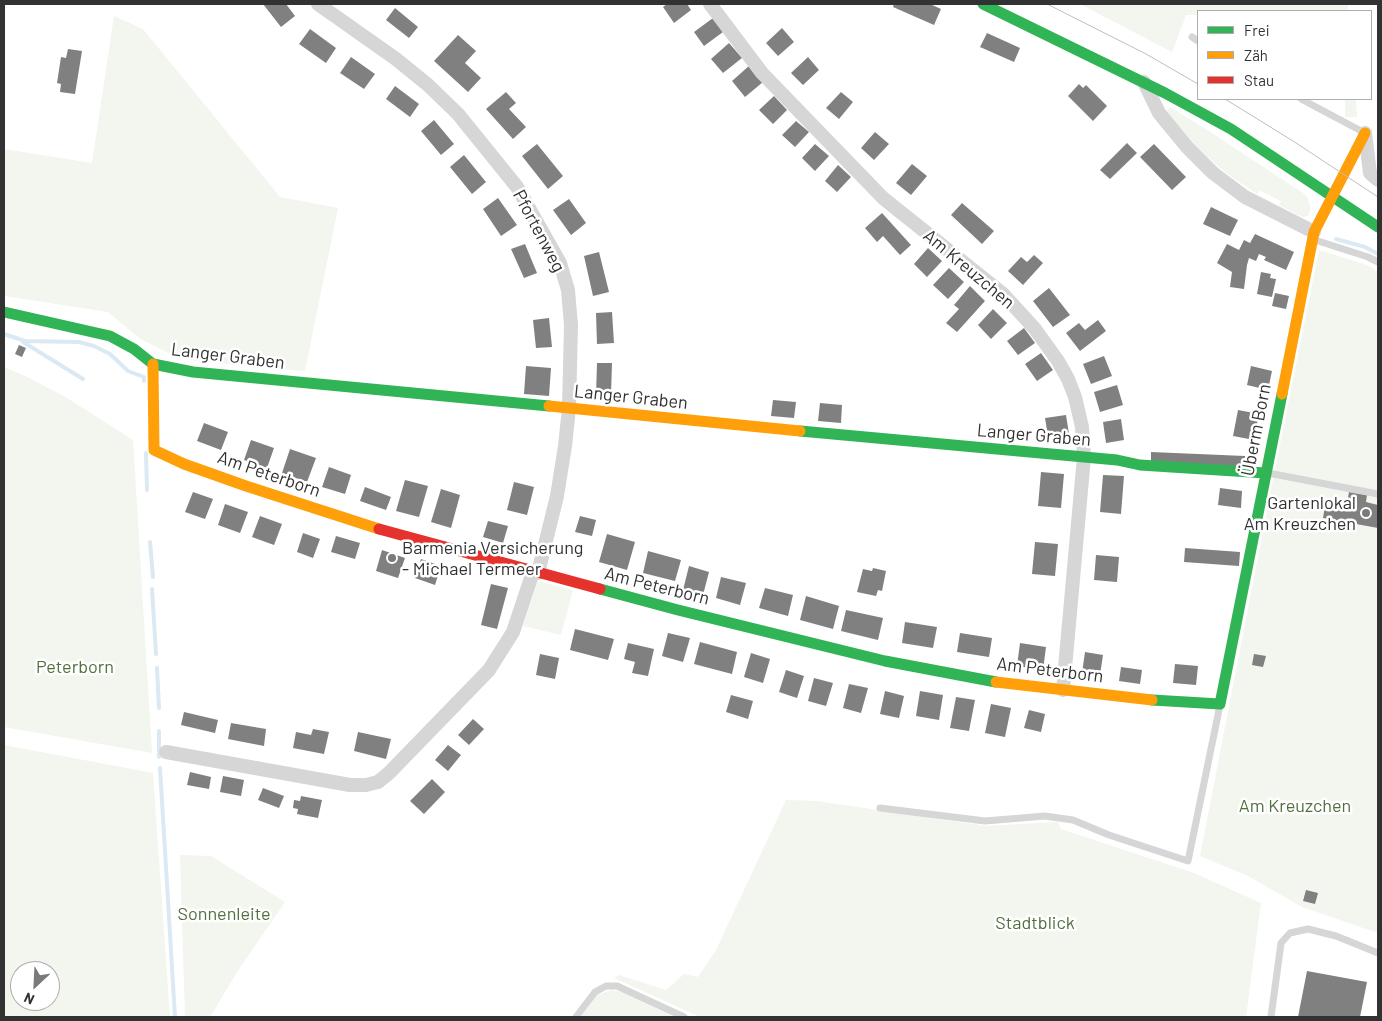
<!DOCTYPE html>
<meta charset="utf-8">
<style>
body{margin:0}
#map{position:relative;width:1382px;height:1021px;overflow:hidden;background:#fff;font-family:Barlow,sans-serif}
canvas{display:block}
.frame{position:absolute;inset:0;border:5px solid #323232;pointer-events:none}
.legend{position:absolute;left:1197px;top:10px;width:175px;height:90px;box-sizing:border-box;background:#fff;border:1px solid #adadad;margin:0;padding:6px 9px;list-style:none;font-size:15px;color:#323232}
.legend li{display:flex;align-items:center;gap:10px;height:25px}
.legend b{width:25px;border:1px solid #adadad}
.north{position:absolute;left:10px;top:961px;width:50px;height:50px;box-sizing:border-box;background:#fff;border:1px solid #adadad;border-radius:50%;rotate:205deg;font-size:14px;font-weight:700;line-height:20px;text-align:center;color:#323232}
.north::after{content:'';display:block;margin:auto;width:18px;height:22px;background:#7a7a7a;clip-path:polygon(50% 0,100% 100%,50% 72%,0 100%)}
</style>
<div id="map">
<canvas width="1382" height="1021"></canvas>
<div class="frame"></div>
<ul class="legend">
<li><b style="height:6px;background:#30b455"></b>Frei</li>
<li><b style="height:6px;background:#ff9f0a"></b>Zäh</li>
<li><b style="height:6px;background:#e5322d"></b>Stau</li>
</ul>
<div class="north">N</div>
</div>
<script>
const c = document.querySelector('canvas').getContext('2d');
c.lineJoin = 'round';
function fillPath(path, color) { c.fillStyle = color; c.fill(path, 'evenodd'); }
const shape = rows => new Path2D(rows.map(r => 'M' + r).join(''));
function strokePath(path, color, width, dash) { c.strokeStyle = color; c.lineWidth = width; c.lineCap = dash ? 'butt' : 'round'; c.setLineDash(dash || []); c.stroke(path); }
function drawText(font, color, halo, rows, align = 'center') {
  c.font = font + ' Barlow,sans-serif'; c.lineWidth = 5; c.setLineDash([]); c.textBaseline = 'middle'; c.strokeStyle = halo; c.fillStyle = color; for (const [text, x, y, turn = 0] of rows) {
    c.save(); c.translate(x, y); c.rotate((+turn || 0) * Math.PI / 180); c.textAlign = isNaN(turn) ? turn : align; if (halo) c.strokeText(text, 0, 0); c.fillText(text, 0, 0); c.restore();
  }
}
fillPath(shape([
 [1080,4,1348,4,1348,11,1198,11,1198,15,1186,15,1172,52],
 [114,16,143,29,280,197,338,208,305,371,195,361,166,352,139,338,108,312,4,296,4,149,92,163],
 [1345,99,1356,99,1357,117,1345,117],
 [1170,107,1209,131,1303,193,1308,198,1310,206,1310,212,1308,216,1304,217,1298,215,1279,205,1281,201,1259,190,1257,194,1226,173,1201,151,1168,115,1167,110],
 [1319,250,1367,265,1378,272,1378,933,1302,907,1248,876,1200,856,1274,474],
 [4,367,23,375,64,396,133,440,152,753,4,727],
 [538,581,573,590,561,635,523,626],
 [4,745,153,773,170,1017,4,1017],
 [20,971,50,971,50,1001,20,1001],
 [786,800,817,801,986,826,1058,822,1061,829,1194,873,1261,903,1246,1017,700,1017,614,978,619,975,666,990,684,974,698,977,716,950],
 [180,855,211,856,285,902,237,972,210,1017,185,1017],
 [612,990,621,992,674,1017,581,1017,597,995]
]), '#f2f6ee');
strokePath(shape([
 [1336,239,1365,247,1378,254],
 [4,334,25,341,79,342,94,346,110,354,128,371,144,377,144,381],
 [23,342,83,379],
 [146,453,147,490],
 [150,542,153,577],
 [152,589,156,654],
 [157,668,159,708],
 [159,731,159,757],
 [160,768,175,1017]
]), '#dce9f2', 4);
fillPath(shape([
 [263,4,286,4,295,16,281,27],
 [667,4,687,4,691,10,674,23,663,7],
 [894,4,930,4,941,9,934,25,893,7],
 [395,8,418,27,409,38,386,20],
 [713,18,723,32,704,46,694,32],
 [782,28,794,42,778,56,766,43],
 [310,29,336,48,326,63,299,44],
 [987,33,1020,48,1014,62,980,47],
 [458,35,476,51,465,63,481,78,468,92,434,61],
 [729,43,742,58,723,73,711,59],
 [68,49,82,51,75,94,60,92,61,84,57,83,61,57,66,58],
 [351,57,375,74,364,89,340,73],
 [808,57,819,70,803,85,791,73],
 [750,65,763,82,745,97,732,81],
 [1079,84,1083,88,1086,85,1107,106,1093,121,1068,96],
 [395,86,419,104,410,117,386,99],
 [506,92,516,103,509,109,526,127,513,139,486,109],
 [841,92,853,102,839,119,826,108],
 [774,96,787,110,773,124,759,110],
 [434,120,454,144,441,155,421,131],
 [796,121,809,132,795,147,782,135],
 [875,132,889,144,874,160,861,148],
 [1127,143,1137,153,1110,179,1100,170],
 [537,144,563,176,548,189,522,156],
 [815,144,829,156,815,171,802,158],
 [1154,144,1186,177,1172,190,1140,157],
 [464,155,486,182,472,194,450,167],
 [912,164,927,176,911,195,896,183],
 [838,165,851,177,837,192,825,181],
 [498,198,517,225,501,236,483,209],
 [569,199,586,223,571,235,553,210],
 [962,203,994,231,982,244,951,215],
 [1211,207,1238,220,1230,236,1203,224],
 [882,213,911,245,900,255,883,236,877,242,865,228],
 [1255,234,1294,252,1286,270,1264,260,1266,257,1259,254,1256,261,1249,258,1247,265,1244,289,1230,287,1232,272,1217,263,1227,244,1239,250,1244,240,1250,243],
 [525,244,537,273,524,278,511,249],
 [928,248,942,261,927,277,914,264],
 [599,252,609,292,593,296,584,256],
 [1034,255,1043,263,1023,285,1008,271,1021,257,1027,262],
 [949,268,964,282,948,299,933,285],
 [1261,272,1271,274,1270,278,1276,279,1272,297,1257,294],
 [970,286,985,301,957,332,946,323,959,309,954,305],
 [1049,288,1070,315,1053,327,1033,301],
 [1275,293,1289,296,1286,309,1272,306],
 [993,309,1007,323,991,339,978,325],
 [612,312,614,343,597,344,596,313],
 [549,318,552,347,536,348,533,320],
 [1098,320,1106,331,1080,351,1066,333,1079,323,1085,330],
 [1024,328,1035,343,1018,355,1007,341],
 [19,345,26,348,22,357,15,354],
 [1041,353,1053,370,1037,381,1025,364],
 [1104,356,1112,376,1091,384,1083,364],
 [597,363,612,363,611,395,596,395],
 [526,366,551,368,549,396,524,394],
 [1251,366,1272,371,1268,390,1247,385],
 [1117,385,1123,405,1100,412,1094,392],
 [773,400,796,402,794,418,771,416],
 [820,403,842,405,841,423,818,421],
 [1238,410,1259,414,1254,440,1233,436],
 [1066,415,1069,434,1048,437,1045,418],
 [1121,419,1124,440,1106,443,1103,422],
 [204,423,228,432,221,450,197,441],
 [251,440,274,448,267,468,244,460],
 [290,449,316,458,307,482,282,473],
 [1151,452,1245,456,1245,468,1151,463],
 [329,467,351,475,345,494,322,487],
 [1041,472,1064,474,1061,508,1038,506],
 [1103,475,1124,476,1121,514,1100,512],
 [405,480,428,486,419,517,396,511],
 [514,482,534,487,527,515,507,510],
 [365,487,391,497,386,510,360,501],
 [1220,488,1242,491,1241,508,1218,505],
 [441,489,460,495,451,528,431,522],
 [193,492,213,499,205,519,185,512],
 [1349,492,1367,495,1366,502,1378,505,1378,528,1323,518,1325,506,1346,510],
 [225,504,248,512,240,533,218,525],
 [260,516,282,524,274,545,252,537],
 [580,516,596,520,592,536,575,532],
 [488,521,508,526,503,543,483,537],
 [303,533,320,539,313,558,297,552],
 [607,534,635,542,627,570,599,562],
 [336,536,360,543,355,559,331,552],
 [1035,542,1058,544,1055,576,1032,574],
 [1185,548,1240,552,1239,566,1184,562],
 [382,550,405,558,398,578,376,571],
 [648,551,681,560,675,581,643,573],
 [1096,555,1119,557,1117,582,1094,580],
 [421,559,441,566,435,585,415,578],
 [689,566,709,572,703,595,683,590],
 [873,568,886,571,882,591,878,590,876,596,857,592,863,569,872,571],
 [721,577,746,583,740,605,716,598],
 [491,584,508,588,497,629,481,625],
 [765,588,793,595,788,616,759,608],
 [806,596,839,606,833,629,800,620],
 [846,610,883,618,878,640,841,631],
 [905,622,937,627,933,648,902,643],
 [575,629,614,639,608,660,570,650],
 [668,633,690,638,683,662,662,656],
 [960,633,992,638,989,657,957,652],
 [700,642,737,652,732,674,694,664],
 [628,643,654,649,648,676,632,673,635,662,624,659],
 [1020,643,1046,647,1043,670,1017,666],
 [1085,652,1103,655,1100,675,1082,673],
 [751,653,770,659,763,683,744,677],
 [540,654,559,658,555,679,536,675],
 [1254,654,1266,656,1263,667,1252,665],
 [1175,664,1198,666,1196,685,1173,683],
 [1121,667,1142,670,1140,684,1119,681],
 [786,670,804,676,797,698,779,692],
 [814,678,833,683,826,706,808,701],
 [849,684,868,688,861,713,843,708],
 [885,691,904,696,899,718,880,714],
 [920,691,943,695,939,720,916,716],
 [731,695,753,701,748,719,726,712],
 [956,697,975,700,969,731,950,728],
 [991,704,1011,708,1005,737,985,733],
 [1029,710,1045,714,1041,732,1024,728],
 [184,712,218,720,215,733,181,725],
 [473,719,484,729,469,745,458,735],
 [231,723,266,729,264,746,228,739],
 [313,729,329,732,324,754,293,748,296,732,311,735],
 [358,732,391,739,386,759,354,751],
 [448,745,461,755,448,771,435,760],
 [190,772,211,777,209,789,187,785],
 [223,776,244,780,241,796,220,792],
 [432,779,445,792,424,814,410,801],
 [263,788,284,796,279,808,258,800],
 [301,796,322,800,318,818,297,814,298,809,293,808,294,800,300,801],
 [1306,890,1318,893,1315,904,1303,901],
 [1307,971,1367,982,1360,1017,1298,1017]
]), '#808080');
strokePath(shape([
 [1192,37,1198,41],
 [1301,99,1365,133],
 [1315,240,1368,257,1378,262],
 [1268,473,1378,494],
 [880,808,985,821,1045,816,1073,820,1109,835,1188,861,1220,705],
 [576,1017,595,992,606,986,617,986,684,1017],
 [1271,1017,1281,943,1290,933,1308,929,1336,936,1378,953]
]), '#d6d6d6', 7);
strokePath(shape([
 [318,4,396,59,428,85,458,114,517,187,560,263,568,290,571,325,569,408,565,446,557,496,538,573],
 [710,4,762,73,883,198,1003,294,1035,329,1058,361,1068,379,1075,397,1082,427,1084,457,1063,690],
 [1144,82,1159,113,1187,147,1213,173,1245,197,1314,232],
 [1365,133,1370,173,1378,180],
 [166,752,350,785,366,785,378,782,389,773,489,670,513,632,533,572]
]), '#d6d6d6', 14);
strokePath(shape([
 [983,4,1165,93,1231,129,1378,227],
 [4,312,110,336,134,349,153,364,193,372,549,406],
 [800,431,1117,460,1140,465,1266,473],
 [600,589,678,610,885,661,996,682],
 [1152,700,1220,704,1282,394]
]), '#30b455', 11);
strokePath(shape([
 [153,364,154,450,184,464,246,486,379,529],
 [1282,394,1314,232,1365,133],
 [549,406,800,431],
 [996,682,1152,700]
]), '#ff9f0a', 11);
strokePath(shape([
 [379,529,600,589]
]), '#e5322d', 11);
strokePath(shape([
 [1047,4,1146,54,1198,84],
 [1225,99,1293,141,1378,197]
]), '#bebebe', 1);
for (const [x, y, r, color] of [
 [1366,513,5,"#7a7a7a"],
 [392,558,5,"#7a7a7a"]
]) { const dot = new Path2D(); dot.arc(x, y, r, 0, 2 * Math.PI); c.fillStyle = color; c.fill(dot); strokePath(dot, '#fff', 2); }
drawText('18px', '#323232', '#fff', [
 ["Pfortenweg",539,231,62],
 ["Am Kreuzchen",969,269,40],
 ["Langer Graben",228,356,7],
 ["Langer Graben",631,397,6],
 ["Überm Born",1256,430,-79],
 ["Langer Graben",1034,435,5],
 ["Am Peterborn",269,474,19],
 ["Am Peterborn",657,586,14],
 ["Am Peterborn",1050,670,7]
]);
drawText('18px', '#323232', '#fff', [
 ["Gartenlokal",1356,503],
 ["Am Kreuzchen",1356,524],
 ["Barmenia Versicherung",402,548,"left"],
 ["- Michael Termeer",402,569,"left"]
], 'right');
drawText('18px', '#526f3e', '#fff', [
 ["Peterborn",75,667],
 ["Am Kreuzchen",1295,806],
 ["Sonnenleite",224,914],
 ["Stadtblick",1035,923]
]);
</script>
